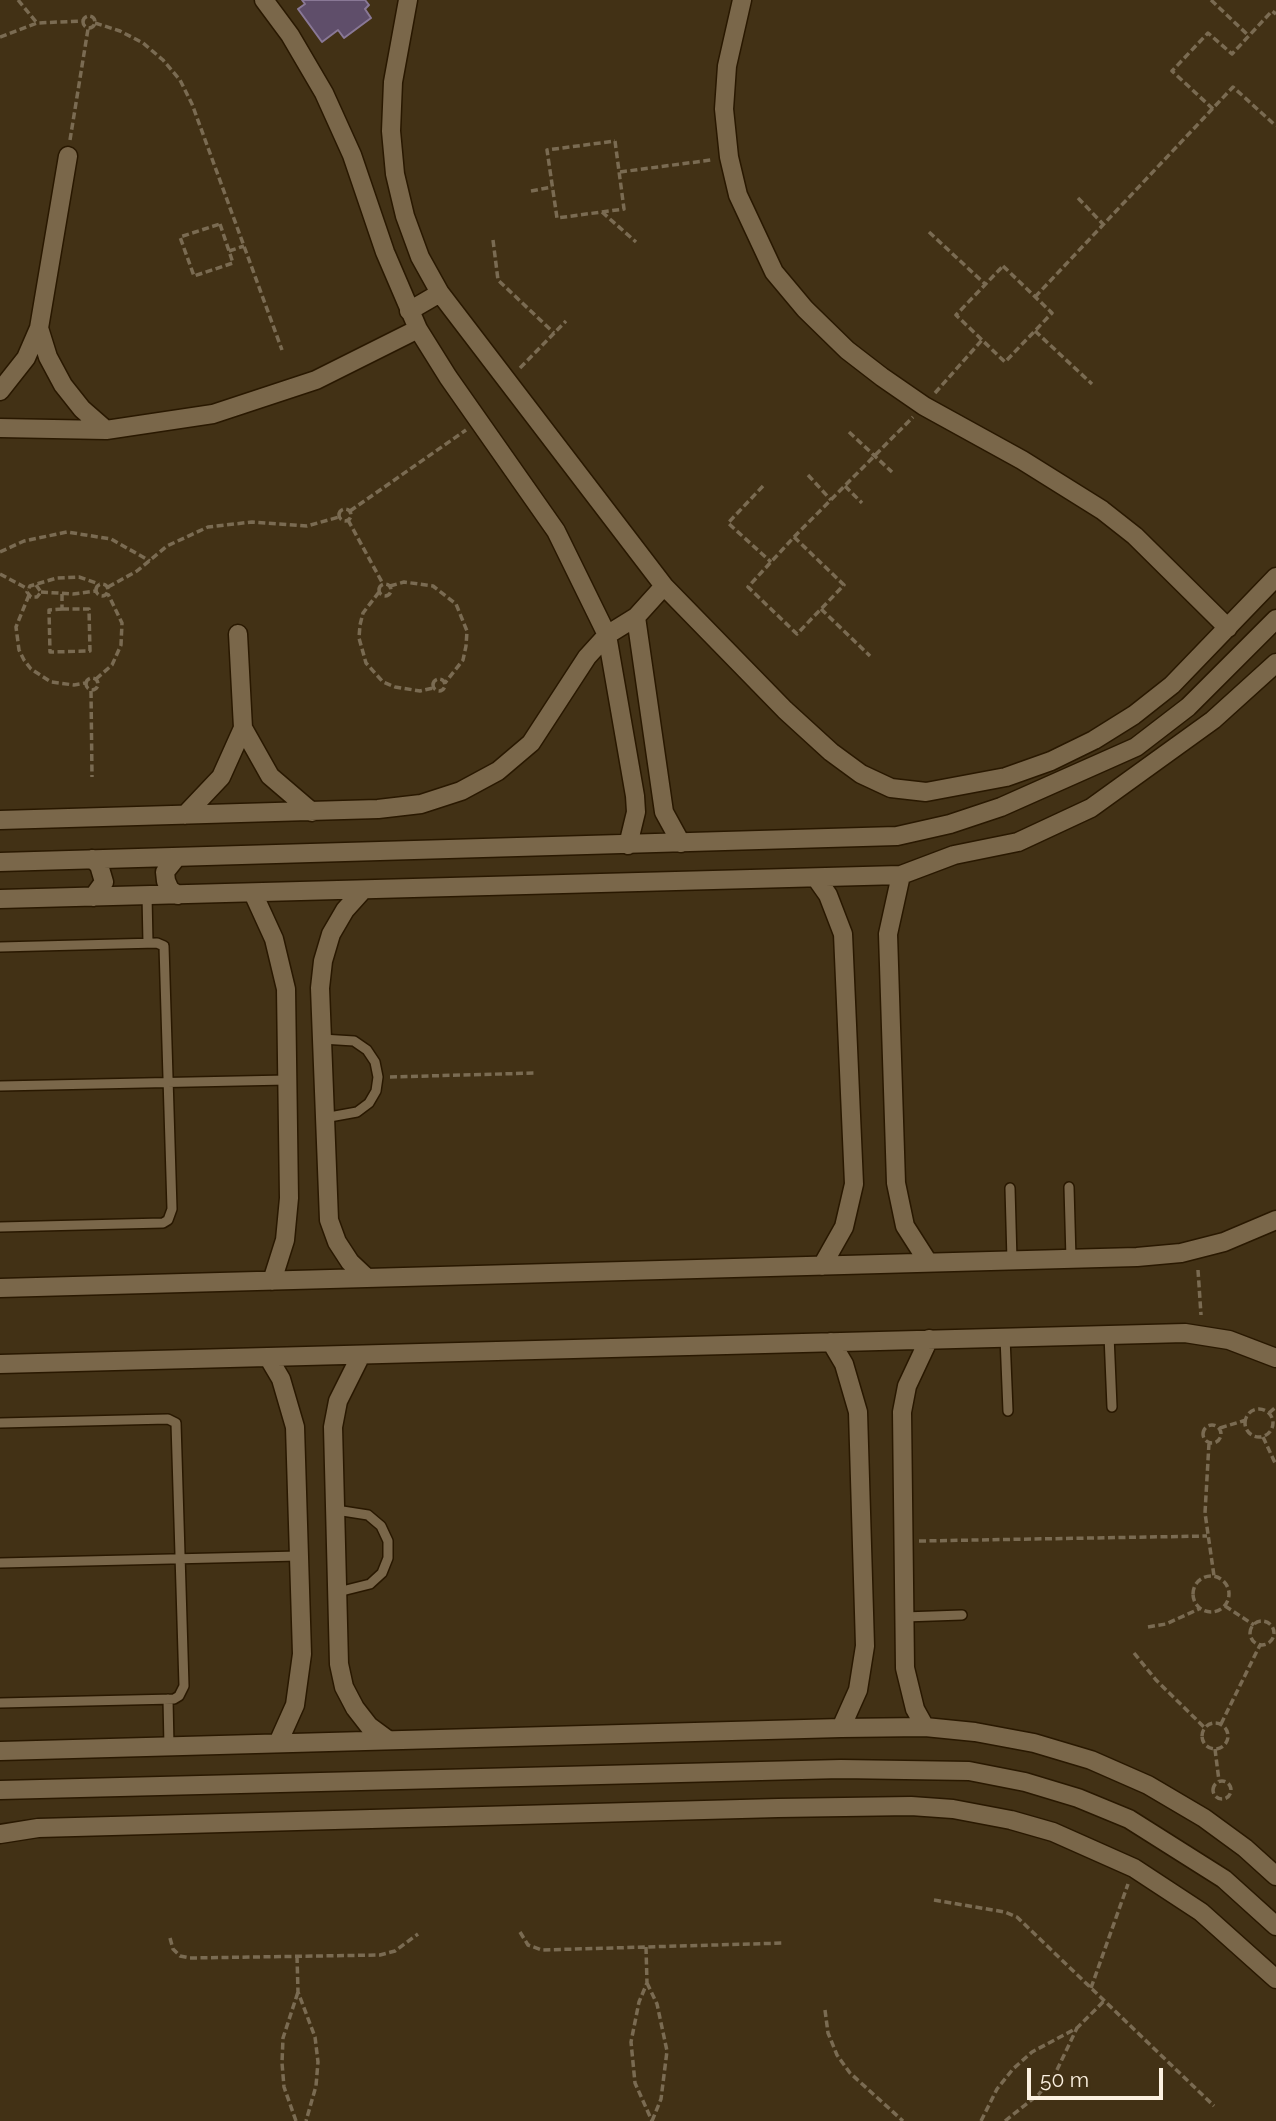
<!DOCTYPE html>
<style>
body{margin:0}
#map{position:relative;width:1276px;height:2121px;overflow:hidden;background:#423115;font-family:Raleway,sans-serif}
canvas{display:block}
.scale{position:absolute;left:1027px;top:2068px;width:136px;height:32px;box-sizing:border-box;border:4px solid #fcf1e1;border-top:0;padding-left:9px;font-size:21px;line-height:24px;white-space:nowrap;color:#fcf1e1;-webkit-text-stroke:5px #423115;paint-order:stroke}
</style>
<div id="map">
<canvas width="1276" height="2121"></canvas>
<div class="scale">50 m</div>
</div>
<script>
const c = document.querySelector('canvas').getContext('2d');
c.lineJoin = 'round';
function fillPath(path, color) { c.fillStyle = color; c.fill(path, 'evenodd'); }
const shape = rows => new Path2D(rows.map(r => 'M' + r).join(''));
function strokePath(path, color, width, dash) { c.strokeStyle = color; c.lineWidth = width; c.lineCap = dash ? 'butt' : 'round'; c.setLineDash(dash || []); c.stroke(path); }
const building = shape([
 [302,0,365,0,369,5,365,9,371,18,344,38,338,30,322,42,298,9,305,4,302,0]
]);
fillPath(building, '#5f4e6a');
strokePath(building, '#897896', 2);
const lane = shape([
 [147,895,148,943],
 [0,947,157,943,164,946,172,1209,168,1220,163,1223,0,1227],
 [322,1039,354,1041,367,1050,375,1062,378,1077,376,1091,369,1103,357,1112,324,1118],
 [0,1086,287,1080],
 [1069,1187,1071,1259],
 [1010,1188,1012,1260],
 [1109,1335,1112,1407],
 [1005,1337,1008,1411],
 [0,1423,168,1419,176,1423,184,1686,179,1696,174,1699,0,1703],
 [336,1510,368,1515,381,1526,388,1541,388,1558,382,1573,370,1584,338,1592],
 [0,1563,299,1556],
 [904,1617,962,1615],
 [168,1699,169,1746]
]);
const street = shape([
 [264,0,290,35,324,93,352,155,385,252,418,329,448,377,556,531,607,635,635,796,636,812,628,845],
 [408,0,393,82,391,131,395,174,405,216,420,257,440,293,664,586,785,710,831,752,861,774,891,788,926,792,1006,777,1051,761,1094,740,1134,715,1172,685,1276,577],
 [742,0,727,66,724,109,729,157,738,195,774,272,805,309,847,350,882,377,924,406,1022,460,1102,510,1135,536,1228,628],
 [409,311,440,293],
 [39,328,48,357,63,385,82,409,106,430],
 [0,391,26,358,39,328,68,156],
 [0,428,106,430,213,414,316,380,418,329],
 [636,617,664,812,681,843],
 [243,728,270,776,312,812],
 [185,815,221,777,243,728,238,634],
 [0,820,378,809,421,804,461,791,498,771,531,743,587,657,607,635,636,617,664,586],
 [177,857,165,872,166,881,170,890,178,895],
 [92,859,99,865,104,882,93,897],
 [0,862,897,836,950,824,1001,807,1136,747,1188,707,1276,619],
 [901,875,888,934,896,1183,905,1226,928,1262],
 [816,878,828,895,843,934,854,1184,844,1227,822,1266],
 [363,890,345,910,331,934,323,961,320,988,329,1220,337,1242,350,1262,367,1278],
 [253,893,274,939,286,989,289,1198,285,1240,272,1281],
 [0,899,901,875,954,855,1018,842,1091,808,1213,720,1276,663],
 [0,1288,1137,1257,1181,1253,1224,1242,1276,1220],
 [831,1342,844,1364,858,1412,865,1646,858,1690,841,1728],
 [361,1355,338,1401,333,1427,339,1664,344,1687,355,1708,369,1726,388,1740],
 [268,1357,281,1379,295,1427,302,1654,295,1705,278,1743],
 [0,1364,1185,1333,1229,1340,1276,1358],
 [925,1727,915,1709,905,1668,902,1412,907,1386,929,1339],
 [0,1751,841,1728,925,1727,975,1732,1034,1743,1091,1760,1148,1785,1204,1818,1245,1848,1276,1876],
 [0,1790,841,1769,969,1771,1025,1782,1078,1798,1129,1819,1224,1879,1276,1926],
 [0,1834,38,1828,778,1808,911,1806,953,1809,1011,1820,1053,1832,1134,1868,1201,1912,1276,1979]
]);
strokePath(lane, '#291800', 12);
strokePath(street, '#291800', 21);
strokePath(shape([
 [18,0,37,23],
 [1211,0,1249,36],
 '83 22a6 6 0 1 1 12 0a6 6 0 1 1-12 0Z',
 [95,23,120,31,143,43,163,60,180,80,192,104,282,350],
 [0,37,37,23,82,21],
 [1213,109,1172,71,1208,33,1232,54,1272,11,1276,14],
 [70,140,88,29],
 [615,141,624,209,557,218,547,150,615,141],
 [620,172,711,160],
 [531,191,552,187],
 [1078,198,1103,224],
 [602,212,636,242],
 [220,224,233,263,194,276,180,237,220,224],
 [929,232,985,284],
 [493,240,498,280,554,333],
 [229,251,244,246],
 [1003,266,1052,313,1005,362,956,315,1003,266],
 [1035,297,1233,87,1276,126],
 [1035,331,1092,384],
 [520,368,566,321],
 [935,393,982,340],
 [849,432,892,472],
 [808,475,831,500],
 [763,486,728,523,771,562],
 [845,486,862,503],
 '339 515a6 6 0 1 1 12 0a6 6 0 1 1-12 0Z',
 [350,511,466,430],
 [348,520,383,584],
 [794,537,844,585,797,634,748,587,794,537],
 [794,537,913,417],
 [0,552,24,541,67,532,111,539,150,561],
 [0,574,28,589],
 '96 590a6 6 0 1 1 12 0a6 6 0 1 1-12 0Z',
 '379 590a6 6 0 1 1 12 0a6 6 0 1 1-12 0Z',
 [36,585,41,592,37,597,31,597,27,592,30,586,57,578,79,577,99,584],
 [390,586,404,582,433,586,456,604,467,631,466,646,463,660,445,683],
 [108,587,137,571,167,546,208,527,252,522,307,526,339,517],
 [41,592,73,594,96,591],
 [379,592,363,613,360,625,359,638,366,663,383,682,395,687,420,691,433,688],
 [62,594,62,609],
 [29,595,16,627,19,650,24,660,31,669,51,682,74,685,85,683],
 [62,609,89,609,90,651,50,652,49,610,62,609],
 [821,609,870,656],
 '86 684a6 6 0 1 1 12 0a6 6 0 1 1-12 0Z',
 '433 685a6 6 0 1 1 12 0a6 6 0 1 1-12 0Z',
 [96,679,112,665,121,645,122,623,108,594],
 [91,691,92,777],
 [390,1077,536,1073],
 [1198,1270,1201,1315],
 '1245 1423a14 14 0 1 1 28 0a14 14 0 1 1-28 0Z',
 [1269,1413,1276,1407],
 '1203 1434a9 9 0 1 1 18 0a9 9 0 1 1-18 0Z',
 [1220,1428,1246,1420],
 [1263,1437,1276,1465],
 [1209,1443,1205,1513,1214,1576],
 [919,1541,1207,1536],
 '1193 1594a18 18 0 1 1 36 0a18 18 0 1 1-36 0Z',
 [1225,1606,1254,1625],
 '1250 1633a12 12 0 1 1 24 0a12 12 0 1 1-24 0Z',
 [1148,1627,1166,1624,1199,1609],
 [1134,1653,1156,1680,1205,1728],
 '1202 1736a13 13 0 1 1 26 0a13 13 0 1 1-26 0Z',
 [1221,1724,1260,1645],
 [1215,1749,1219,1781],
 '1213 1790a9 9 0 1 1 18 0a9 9 0 1 1-18 0Z',
 [934,1900,1005,1912,1017,1917,1214,2106],
 [520,1932,528,1945,542,1950,784,1943],
 [170,1938,173,1949,180,1956,190,1958,380,1955,395,1951,418,1934],
 [646,1947,647,1983,639,2002,631,2042,635,2083,652,2121],
 [297,1956,298,1992,315,2037,318,2062,316,2086,306,2121],
 [647,1983,657,2004,667,2051,661,2099,652,2121],
 [1091,1988,1128,1884],
 [825,2010,828,2033,837,2055,850,2073,903,2121],
 [296,2121,284,2087,282,2063,283,2038,298,1992],
 [981,2121,997,2089,1013,2069,1032,2052,1077,2028,1104,2001],
 [1005,2121,1039,2094,1055,2074,1077,2028]
]), '#7a6b52', 3.5, [7, 3.5]);
strokePath(lane, '#7a674a', 9);
strokePath(street, '#7a674a', 18);
</script>
